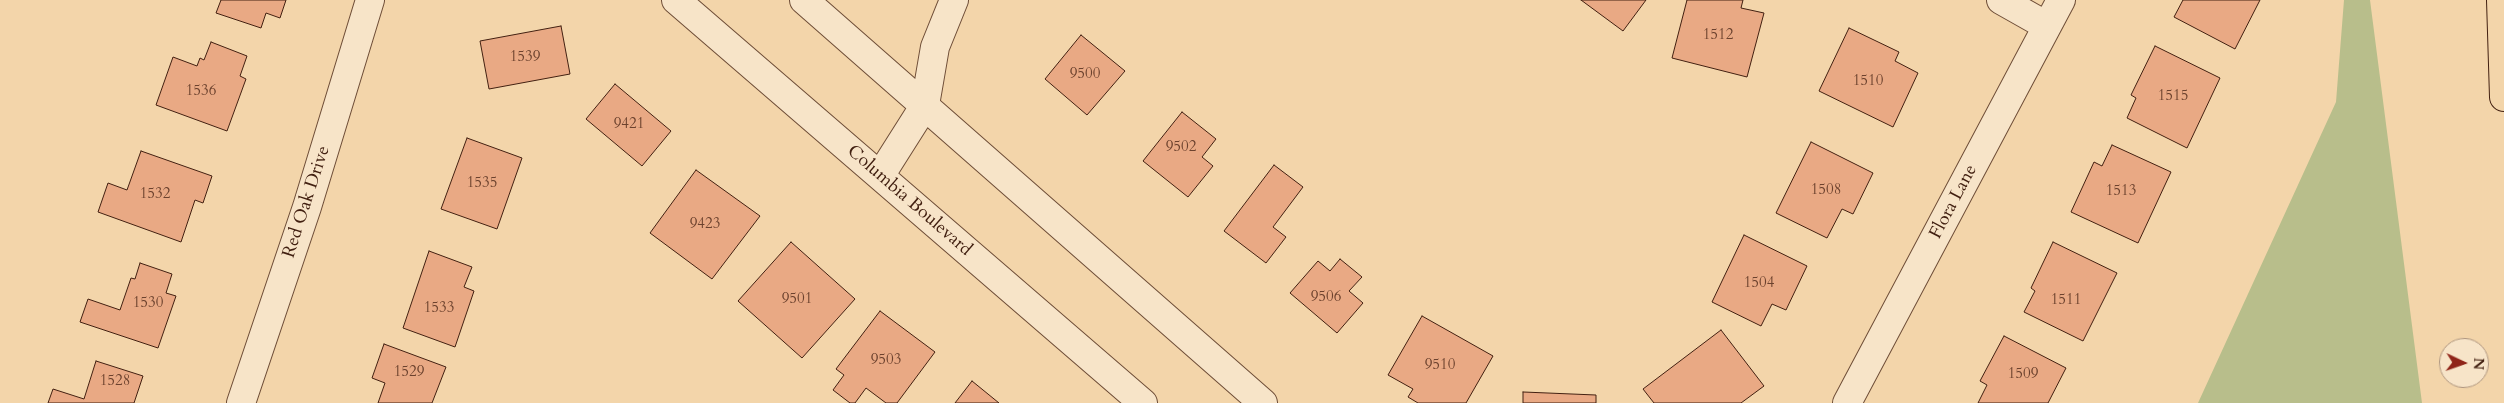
<!DOCTYPE html>
<style>
body{margin:0}
#map{position:relative;width:2504px;height:403px;overflow:hidden;background:#f3d5aa;font-family:Cardo,serif}
canvas{display:block}
.north{position:absolute;left:2439px;top:338px;width:50px;height:50px;box-sizing:border-box;background:#f7e4c8;border:1px solid #af967f;border-radius:50%;rotate:93deg;font-size:14px;font-weight:700;line-height:20px;text-align:center;color:#422011}
.north::after{content:'';display:block;margin:auto;width:18px;height:22px;background:#8f2418;clip-path:polygon(50% 0,100% 100%,50% 72%,0 100%)}
</style>
<div id="map">
<canvas width="2504" height="403"></canvas>
<div class="north">N</div>
</div>
<script>
const c = document.querySelector('canvas').getContext('2d');
c.lineJoin = 'round';
function fillPath(path, color) { c.fillStyle = color; c.fill(path, 'evenodd'); }
const shape = rows => new Path2D(rows.map(r => 'M' + r).join(''));
function strokePath(path, color, width, dash) { c.strokeStyle = color; c.lineWidth = width; c.lineCap = dash ? 'butt' : 'round'; c.setLineDash(dash || []); c.stroke(path); }
function drawText(font, color, halo, rows, align = 'center') {
  c.font = font + ' Cardo,serif'; c.lineWidth = 4; c.setLineDash([]); c.textBaseline = 'middle'; c.strokeStyle = halo; c.fillStyle = color; for (const [text, x, y, turn = 0] of rows) {
    c.save(); c.translate(x, y); c.rotate((+turn || 0) * Math.PI / 180); c.textAlign = isNaN(turn) ? turn : align; if (halo) c.strokeText(text, 0, 0); c.fillText(text, 0, 0); c.restore();
  }
}
fillPath(shape([
 [2344,0,2370,0,2422,403,2198,403,2336,102]
]), '#b8be8b');
const building = shape([
 [221,0,286,0,280,18,266,13,261,28,216,13,221,0],
 [1581,0,1646,0,1623,31,1581,0],
 [1687,0,1743,0,1741,8,1764,13,1747,77,1672,58,1687,0],
 [2183,0,2260,0,2235,49,2174,17,2183,0],
 [561,26,570,74,489,89,480,41,561,26],
 [1849,28,1899,52,1895,61,1918,73,1893,127,1819,91,1849,28],
 [1081,35,1125,71,1087,115,1045,79,1081,35],
 [211,42,247,56,240,76,246,79,227,131,156,105,173,57,197,66,200,58,204,60,211,42],
 [2155,46,2220,78,2187,148,2127,118,2136,98,2131,95,2155,46],
 [615,84,671,131,642,166,586,119,615,84],
 [1182,112,1216,139,1202,157,1213,166,1188,197,1143,161,1182,112],
 [467,138,522,158,497,229,441,209,467,138],
 [1811,142,1873,173,1853,214,1842,209,1827,238,1776,213,1811,142],
 [2112,145,2171,172,2138,243,2071,212,2094,162,2102,166,2112,145],
 [141,151,212,176,203,203,195,200,181,242,98,212,108,183,127,190,141,151],
 [1274,165,1303,187,1273,227,1286,237,1266,263,1224,231,1274,165],
 [696,170,760,216,712,279,650,233,696,170],
 [1744,235,1807,266,1786,310,1772,304,1761,326,1712,302,1744,235],
 [791,242,855,299,802,358,738,301,791,242],
 [2053,242,2117,273,2083,341,2024,312,2035,291,2031,288,2053,242],
 [429,251,472,267,464,287,474,291,455,347,403,328,429,251],
 [1340,259,1362,277,1349,291,1363,303,1337,333,1290,293,1318,261,1330,271,1340,259],
 [140,263,172,274,166,293,176,296,158,348,80,322,88,299,120,310,131,278,135,279,140,263],
 [880,311,935,352,897,403,886,403,866,388,855,403,850,403,833,390,844,375,836,369,880,311],
 [1422,316,1493,356,1466,403,1418,403,1408,397,1413,389,1388,375,1422,316],
 [1721,330,1764,386,1741,403,1654,403,1643,389,1721,330],
 [2004,336,2066,368,2048,403,1978,403,1987,385,1980,381,2004,336],
 [384,344,446,367,432,403,378,403,385,383,372,378,384,344],
 [96,361,143,376,134,403,48,403,53,389,84,399,96,361],
 [972,381,999,403,955,403,972,381],
 [1523,392,1596,395,1596,403,1523,403,1523,392]
]);
fillPath(building, '#e9a984');
strokePath(building, '#422011', 1);
const minor = shape([
 [676,0,1143,403],
 [804,0,1263,403],
 [2001,0,2047,26],
 [880,176,925,105,935,47,954,0],
 [241,403,307,207,370,0],
 [1847,403,2061,0]
]);
const motorway = shape([
 [2501,0,2504,97]
]);
strokePath(minor, '#6e4d37', 30);
strokePath(motorway, '#422011', 30);
strokePath(minor, '#f7e4c8', 28);
strokePath(motorway, '#f3d5aa', 28);
drawText('15px', '#6c422e', null, [
 ["1512",1718,36],
 ["1539",525,58],
 ["9500",1085,75],
 ["1510",1868,82],
 ["1536",201,92],
 ["1515",2173,97],
 ["9421",629,125],
 ["9502",1181,148],
 ["1535",482,184],
 ["1508",1826,191],
 ["1513",2121,192],
 ["1532",155,195],
 ["9423",705,225],
 ["1504",1759,284],
 ["9506",1326,298],
 ["9501",797,300],
 ["1511",2066,301],
 ["1530",148,304],
 ["1533",439,309],
 ["9503",886,361],
 ["9510",1440,366],
 ["1529",409,373],
 ["1509",2023,375],
 ["1528",115,382]
]);
drawText('18px', '#422011', '#f7e4c8', [
 ["Columbia Boulevard",909,201,41],
 ["Red Oak Drive",307,202,-72],
 ["Flora Lane",1954,202,-62]
]);
</script>
